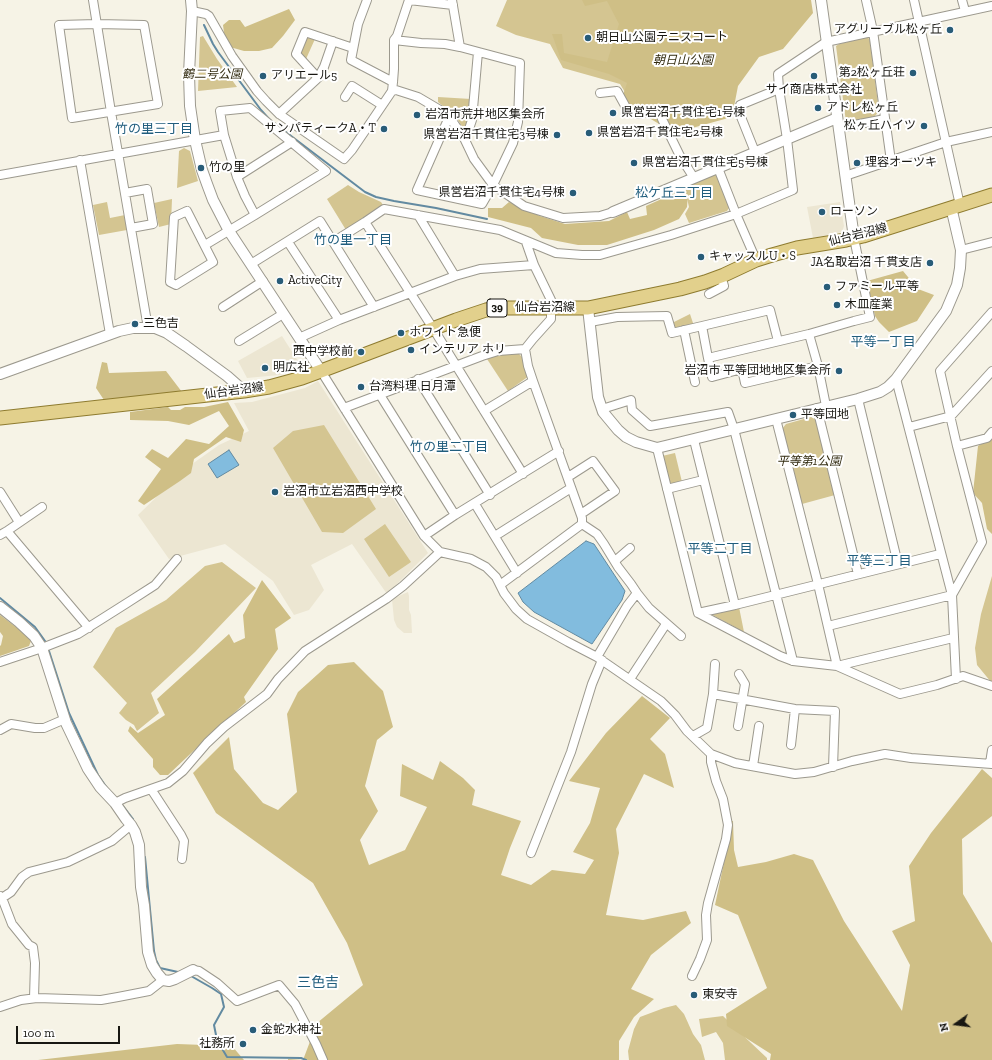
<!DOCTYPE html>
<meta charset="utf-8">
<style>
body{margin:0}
#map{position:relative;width:992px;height:1060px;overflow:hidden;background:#f6f3e6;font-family:"Zilla Slab",serif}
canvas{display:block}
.north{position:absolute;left:936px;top:1004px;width:40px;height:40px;-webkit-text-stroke:3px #fff;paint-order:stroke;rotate:256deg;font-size:11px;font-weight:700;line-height:16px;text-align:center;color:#181712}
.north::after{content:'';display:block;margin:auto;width:14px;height:18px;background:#181712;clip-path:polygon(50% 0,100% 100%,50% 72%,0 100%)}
.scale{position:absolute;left:16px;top:1026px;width:104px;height:18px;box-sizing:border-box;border:2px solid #181712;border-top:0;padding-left:5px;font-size:12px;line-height:14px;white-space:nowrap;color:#181712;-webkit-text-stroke:3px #fff;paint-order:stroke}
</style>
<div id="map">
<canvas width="992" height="1060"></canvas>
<div class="north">N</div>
<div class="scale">100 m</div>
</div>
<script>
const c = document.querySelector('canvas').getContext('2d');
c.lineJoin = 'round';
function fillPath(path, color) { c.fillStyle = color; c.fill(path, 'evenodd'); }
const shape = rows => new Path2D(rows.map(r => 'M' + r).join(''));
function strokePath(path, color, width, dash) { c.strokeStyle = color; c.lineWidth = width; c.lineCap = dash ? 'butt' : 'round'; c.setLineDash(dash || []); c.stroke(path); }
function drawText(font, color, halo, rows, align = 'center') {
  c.font = font + ' "Zilla Slab","Noto Sans JP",serif'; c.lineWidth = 4; c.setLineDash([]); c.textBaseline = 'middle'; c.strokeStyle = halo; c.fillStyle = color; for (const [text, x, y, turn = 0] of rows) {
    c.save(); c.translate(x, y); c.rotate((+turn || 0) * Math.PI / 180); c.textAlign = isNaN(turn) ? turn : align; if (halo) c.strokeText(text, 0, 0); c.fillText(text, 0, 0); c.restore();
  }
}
fillPath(shape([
 [840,202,844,226,842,232,813,238,807,207],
 [282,336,303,369,279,375,247,378,238,361],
 [318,381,428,553,387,594,352,544,311,565,324,590,309,610,294,615,273,581,225,544,169,559,138,515,185,469,219,445,249,431,234,403,252,402,305,388],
 [408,592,409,596,409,610,411,615,412,633,404,633,397,627,394,620,392,599]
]), '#ece6d2');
fillPath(shape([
 [507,0,687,0,631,102,620,84,563,68,550,44,516,35,496,26],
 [203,36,217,59,237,87,198,91,200,37],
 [310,37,315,39,306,59,301,54,305,39],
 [868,37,870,41,879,111,875,116,850,123,846,122,836,46,839,44],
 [438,97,471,99,470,116,467,126,462,127,458,120,449,111,438,102],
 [184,148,190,151,198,181,177,188,179,151],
 [716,174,731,205,727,211,689,223,685,214,689,207,684,186,708,175],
 [348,185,359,192,381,202,383,205,371,215,346,230,327,199],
 [172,199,171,224,159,227,154,203],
 [107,202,110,218,125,215,127,230,99,235,93,205],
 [690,314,694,326,674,331,672,323],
 [517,352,525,360,529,376,508,391,487,359,500,354],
 [811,417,816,420,835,495,802,504,782,429,786,424],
 [324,425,376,509,343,533,322,532,273,448,293,431],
 [675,453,682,482,668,486,662,456],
 [385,524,411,562,389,577,364,539],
 [222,562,256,588,195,652,151,693,159,713,137,731,134,725,126,720,119,713,127,703,93,667,116,628,166,600,205,566],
 [992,576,992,681,991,682,977,665,975,648,981,614],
 [739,607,744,632,709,613],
 [676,1005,684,1014,693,1034,701,1045,705,1060,629,1060,628,1051,634,1029,640,1017,664,1008],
 [723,1016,749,1041,767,1058,767,1060,725,1060,723,1043,716,1032,702,1037,699,1019]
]), '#d4c591');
fillPath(shape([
 [582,0,811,0,813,13,783,49,759,57,738,86,732,117,674,133,621,101,627,83,609,74,561,60,552,34,562,34,564,53,607,62,619,24,607,1,585,6],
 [289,9,295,20,283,36,272,48,259,51,244,51,230,47,225,40,223,25,229,20,240,20,245,27],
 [686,188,688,193,687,207,679,219,654,230,607,245,578,245,542,238,531,228,488,217,488,208,502,208,509,202,540,216,565,224,609,221,627,212,630,219,647,215,646,206],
 [903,271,918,289,934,295,917,321,889,332,879,322,875,316,867,281],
 [102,362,107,363,109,373,166,371,182,392,104,400,96,388],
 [228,402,244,430,241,442,226,437,194,459,191,473,180,481,144,505,138,501,161,469,145,457,152,449,168,458,186,439,209,444,229,426,219,411,189,425,168,421,130,420,130,412,168,407,171,410,180,410,185,407,204,407],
 [992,437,992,534,987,529,982,503,973,493,978,446],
 [262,580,291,618,275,629,278,649,244,697,246,702,204,741,168,775,160,775,153,767,153,759,128,731,130,726,138,733,165,715,157,699,229,634,234,643,245,638,243,615],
 [0,615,20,630,31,641,29,646,0,656,0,646,1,645,3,636,0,632],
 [354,662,383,691,393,727,377,740,365,786,378,811,360,840,369,865,405,850,427,807,400,796,402,764,433,780,440,761,463,778,475,790,472,805,521,821,510,848,501,875,531,885,552,870,585,874,594,860,573,852,590,823,600,788,569,781,606,733,642,696,670,718,650,739,665,754,674,788,644,774,616,829,619,853,606,915,643,920,686,911,691,923,651,955,631,989,654,999,634,1017,619,1041,619,1060,288,1060,288,1059,303,1060,317,1023,363,985,347,943,313,883,216,813,193,773,229,737,234,769,263,803,278,810,297,792,287,714,298,692,328,665],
 [982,769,992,778,992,816,962,839,963,894,992,943,992,1060,770,1060,771,1054,727,1026,726,1014,767,988,738,915,715,905,730,834,731,821,733,821,734,850,738,867,766,862,794,854,813,860,844,921,902,1011,910,965,892,931,915,921,909,866,931,833],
 [177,1044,232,1046,244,1060,38,1060]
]), '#cfbf86');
const water = shape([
 [229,450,239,465,217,478,208,464,229,450],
 [586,541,594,544,625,591,622,600,592,644,534,612,523,602,518,593,586,541]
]);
fillPath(water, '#82bcde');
strokePath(water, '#628aa1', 1);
strokePath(shape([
 [204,25,213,44,218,52,261,110,270,120,365,192,376,197,394,201,436,208,487,219],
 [0,598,35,627,45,641],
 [49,651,69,713,98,775,107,788],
 [123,806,133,819],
 [145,857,154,951,156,960,160,968,178,972],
 [191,976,212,988,221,994,224,1007,214,1025,217,1040,227,1057,301,1058,306,1060]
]), '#628aa1', 2);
const minor = shape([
 [93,0,111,112,148,328],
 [367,0,358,24,351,60,393,82],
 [409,0,453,5],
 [866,0,873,31,891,161],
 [914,0,960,205],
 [962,0,965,11],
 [192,11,206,14,209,16,232,56,257,91,266,101,279,114,344,159,352,150,392,91,393,82,394,69,394,40,397,36,409,0],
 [97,24,144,25,158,104,72,118,59,25,97,24],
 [394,40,421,43,445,44,460,47],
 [318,78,324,67,333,41],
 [392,91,396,90,418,97,440,110,449,117,455,125,464,138,474,159,493,185,524,206,563,218,600,216,613,212],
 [600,93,617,91,628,111,637,114,658,111],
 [345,97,352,86,382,105],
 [279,114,318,78,296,54,305,32,353,48],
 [449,117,417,190,482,204,493,185,513,143,518,122,520,63,460,47,452,0],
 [662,119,680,156,694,178],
 [839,128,885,119],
 [464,138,468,132,472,120,478,52],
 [755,152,739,112,740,105,779,89],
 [80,160,110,334],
 [718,168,736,214,756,260],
 [0,175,224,135],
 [845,176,946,142,992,132],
 [237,177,292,142],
 [125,193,147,189,153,224,131,228],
 [187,211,213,262,176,285,170,282,174,217,187,211],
 [418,215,455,276],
 [365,222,436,333,523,474],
 [288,242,339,320],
 [333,242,365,222,384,209,500,230,556,253,582,255,600,255,671,235,736,214,793,190,787,139,779,89,778,74,826,42,992,6],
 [526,242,534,265,551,300,551,319,533,339,525,349,528,366,533,381,582,518,582,524],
 [205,245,255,215,326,171,250,108,220,111,224,135,237,177,245,196,255,215],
 [961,250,992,242],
 [251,264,320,221,374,307],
 [709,294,724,286,721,276],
 [223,307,263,281],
 [590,322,617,317,667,316,672,333,702,326,708,358,809,334,854,321,870,317,854,238],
 [702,326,770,310,778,341],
 [684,330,695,382],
 [809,334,818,366,826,406],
 [299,338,339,320,455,276,480,269,534,265],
 [239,341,283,314],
 [708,358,712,377,742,369,745,383,818,366],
 [321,371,424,536,440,552,471,559,486,567,496,577,504,593,516,609,527,619,568,642,597,657,661,701,675,715,687,731,711,754,735,763,795,774,814,772,852,761,885,754,911,758,992,764],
 [418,379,490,495],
 [896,379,952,595,956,679],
 [380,395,455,515],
 [858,399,898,564],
 [344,408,482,356,498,351,525,349],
 [817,408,858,574],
 [602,409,631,400,632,410,650,426,728,412,734,429,793,661],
 [484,411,533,381],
 [776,419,818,584,837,666],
 [909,427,951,416,992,371],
 [694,440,735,605],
 [957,446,987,438,992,432],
 [657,448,698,613,780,656,793,661,837,666,900,694,937,685,963,676,992,686],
 [568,477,593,461,615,491,581,514],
 [667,489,703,480],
 [0,492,19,522],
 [475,504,517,573],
 [582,524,597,534,604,544,618,567,631,584,637,593,627,606,597,657],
 [7,531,42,507],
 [0,535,7,531,89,628],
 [424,536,455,515,559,451],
 [495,536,571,488],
 [615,561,630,548],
 [500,585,582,524],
 [637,593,649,608,681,636],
 [698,613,735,605,940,554],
 [828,626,952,595,982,542,957,446,940,371,992,312],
 [0,662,42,648,78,634,127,603,155,585,177,559],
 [837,666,953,638],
 [630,679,666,624],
 [713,694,795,709,835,711,833,767],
 [738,726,745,684,739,674],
 [0,730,11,724,35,728,44,728,65,719],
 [693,736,707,728,713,694,715,664],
 [791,745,795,709],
 [990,763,992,750],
 [753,766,759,726],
 [151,789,181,835,184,841,182,859],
 [115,803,125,798,168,783,183,771,207,743,224,727,267,694,278,679,305,651,386,599,403,586,440,552],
 [531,853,571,752,592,684,602,660],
 [0,896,2,898,12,924,29,945,33,947,35,963,34,998],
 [2,898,11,892,22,877,29,872,68,862,112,841,131,825],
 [193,970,199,971,217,983,237,1001,279,985,295,1004,316,1044,323,1060],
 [692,976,700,959,707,940,706,915,708,903,726,839,728,825,723,799,716,781,711,762,711,754],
 [0,1007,21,1000,37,998,101,1000,118,997,149,991,163,980]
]);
const tertiary = shape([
 [191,0,192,11,189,74,190,106,195,140,202,170,207,184,213,200,229,231,321,371],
 [821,0,854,238],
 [613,212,837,118],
 [588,308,598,397,603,412,618,430,626,437,636,442,657,448,858,399,880,392,888,387,896,379,946,311,957,285,960,268,961,250,951,207],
 [0,374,119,331,133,328,155,328,167,333,186,346,227,376,244,391],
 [0,607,19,622,34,636,42,648,66,723,88,769,100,787,115,803,126,819,131,825,135,832,139,845,141,887,144,905,148,952,152,965,157,973,163,980,169,981,175,979,193,970]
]);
const primary = shape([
 [0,418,244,391,269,387,302,378,321,371,456,320,486,310,499,308,588,308,680,289,705,282,724,275,756,260,772,255,797,248,846,240,863,236,992,195]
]);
strokePath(minor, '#9c998e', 10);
strokePath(tertiary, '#9c998e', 12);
strokePath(primary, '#8e7b2f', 15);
strokePath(minor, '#fff', 8);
strokePath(tertiary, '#fff', 10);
strokePath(primary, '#e2d08c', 13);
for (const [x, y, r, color] of [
 [950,30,4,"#285c78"],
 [588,38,4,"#285c78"],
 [913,73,4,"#285c78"],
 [263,76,4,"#285c78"],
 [814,76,4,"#285c78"],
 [818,108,4,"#285c78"],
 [613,113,4,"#285c78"],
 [417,115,4,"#285c78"],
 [924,126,4,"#285c78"],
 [384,129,4,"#285c78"],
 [589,133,4,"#285c78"],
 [557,135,4,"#285c78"],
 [634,163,4,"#285c78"],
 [857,163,4,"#285c78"],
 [201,168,4,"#285c78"],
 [573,193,4,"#285c78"],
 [822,212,4,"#285c78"],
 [701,257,4,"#285c78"],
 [930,263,4,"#285c78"],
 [280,281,4,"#285c78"],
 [827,287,4,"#285c78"],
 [837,305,4,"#285c78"],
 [135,324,4,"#285c78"],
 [401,333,4,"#285c78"],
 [411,350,4,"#285c78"],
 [361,352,4,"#285c78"],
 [265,368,4,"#285c78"],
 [839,371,4,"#285c78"],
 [361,387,4,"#285c78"],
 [793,415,4,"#285c78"],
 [275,492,4,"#285c78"],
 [694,995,4,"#285c78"],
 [253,1030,4,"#285c78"],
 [243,1044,4,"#285c78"]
]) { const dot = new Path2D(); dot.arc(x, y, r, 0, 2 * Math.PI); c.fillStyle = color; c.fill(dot); strokePath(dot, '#fff', 1.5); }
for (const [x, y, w] of [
 [497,308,20]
]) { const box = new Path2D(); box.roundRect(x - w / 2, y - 9, w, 18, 3); c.fillStyle = '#fff'; c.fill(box); strokePath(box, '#181712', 1); }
drawText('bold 11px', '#181712', null, [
 ["39",497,308]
]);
drawText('12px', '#181712', '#fff', [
 ["アグリーブル松ヶ丘",942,30,"right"],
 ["朝日山公園テニスコート",596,38],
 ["第2松ヶ丘荘",905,73,"right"],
 ["アリエール5",271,76],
 ["サイ商店株式会社",814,90,"center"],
 ["アドレ松ヶ丘",826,108],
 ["県営岩沼千貫住宅1号棟",621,113],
 ["岩沼市荒井地区集会所",425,115],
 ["松ヶ丘ハイツ",916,126,"right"],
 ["サンパティークA・T",376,129,"right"],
 ["県営岩沼千貫住宅2号棟",597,133],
 ["県営岩沼千貫住宅3号棟",549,135,"right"],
 ["県営岩沼千貫住宅5号棟",642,163],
 ["理容オーツキ",865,163],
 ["竹の里",209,168],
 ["県営岩沼千貫住宅4号棟",565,193,"right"],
 ["ローソン",830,212],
 ["キャッスルU・S",709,257],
 ["JA名取岩沼 千貫支店",922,263,"right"],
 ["ActiveCity",288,281],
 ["ファミール平等",835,287],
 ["木皿産業",845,305],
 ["三色吉",143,324],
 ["ホワイト急便",409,333],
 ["インテリア ホリ",419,350],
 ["西中学校前",353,352,"right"],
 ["明広社",273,368],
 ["岩沼市 平等団地地区集会所",831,371,"right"],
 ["台湾料理 日月潭",369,387],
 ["平等団地",801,415],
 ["岩沼市立岩沼西中学校",283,492],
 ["東安寺",702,995],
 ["金蛇水神社",261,1030],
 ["社務所",235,1044,"right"]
], 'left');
drawText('italic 12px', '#322b10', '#fff', [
 ["朝日山公園",683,61],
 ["鶴二号公園",212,75],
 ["平等第1公園",809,462]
]);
drawText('12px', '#181712', '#fff', [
 ["仙台岩沼線",858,235,-14],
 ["仙台岩沼線",545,308],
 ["仙台岩沼線",234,391,-8]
]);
drawText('13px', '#215e7e', '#fff', [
 ["竹の里三丁目",154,129],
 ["松ケ丘三丁目",674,193],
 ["竹の里一丁目",353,240],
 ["平等一丁目",883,342],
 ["竹の里二丁目",449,447],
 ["平等二丁目",720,549],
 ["平等三丁目",879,561]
]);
drawText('14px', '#215e7e', '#fff', [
 ["三色吉",318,983]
]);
</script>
